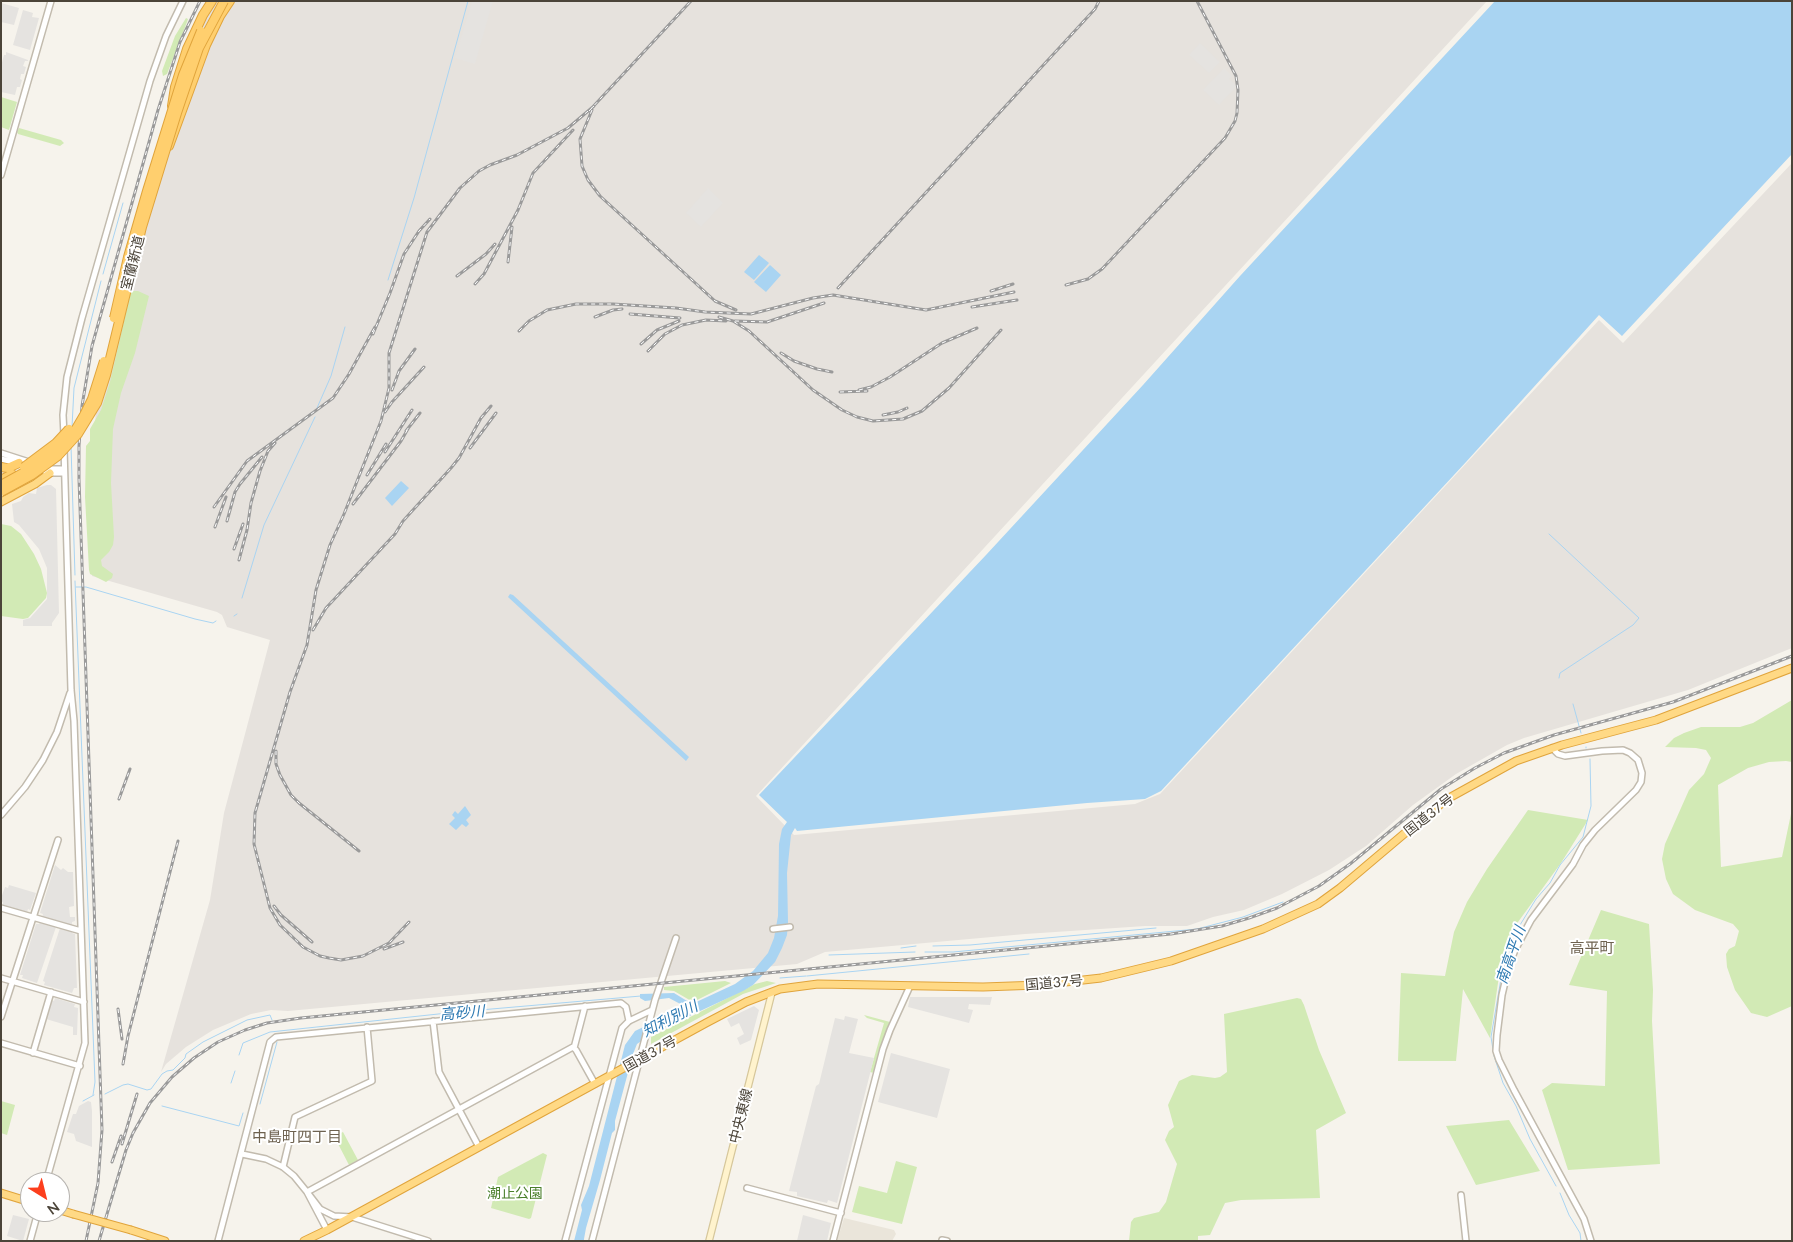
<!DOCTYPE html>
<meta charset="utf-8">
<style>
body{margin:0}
#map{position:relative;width:1793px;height:1242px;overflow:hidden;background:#f6f3ec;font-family:Lato,sans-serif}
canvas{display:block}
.frame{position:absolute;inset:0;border:2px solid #4b4439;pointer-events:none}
.north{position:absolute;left:20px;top:1172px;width:50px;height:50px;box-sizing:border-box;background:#fff;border:1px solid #b7b4b0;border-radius:50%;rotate:144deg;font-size:14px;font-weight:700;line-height:20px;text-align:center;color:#4b4439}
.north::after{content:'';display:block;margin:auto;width:18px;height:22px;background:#fc3f1d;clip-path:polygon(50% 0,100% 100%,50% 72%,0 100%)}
</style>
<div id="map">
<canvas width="1793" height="1242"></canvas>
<div class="frame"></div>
<div class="north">N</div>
</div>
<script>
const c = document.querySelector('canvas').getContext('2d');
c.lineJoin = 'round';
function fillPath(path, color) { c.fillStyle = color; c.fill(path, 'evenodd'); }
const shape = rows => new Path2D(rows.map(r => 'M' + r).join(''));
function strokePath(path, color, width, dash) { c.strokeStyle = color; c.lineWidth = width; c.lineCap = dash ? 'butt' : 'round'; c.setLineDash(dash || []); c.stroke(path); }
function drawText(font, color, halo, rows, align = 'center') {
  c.font = font + ' Lato,"Noto Sans JP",sans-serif'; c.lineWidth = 4; c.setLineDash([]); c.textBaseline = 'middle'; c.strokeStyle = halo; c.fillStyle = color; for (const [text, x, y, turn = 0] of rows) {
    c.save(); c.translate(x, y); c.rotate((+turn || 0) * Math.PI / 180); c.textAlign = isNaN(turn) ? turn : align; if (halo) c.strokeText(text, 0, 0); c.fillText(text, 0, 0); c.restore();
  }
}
fillPath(shape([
 [844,1218,894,1230,896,1234,892,1241,837,1241]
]), '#eae5da');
fillPath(shape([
 [210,1,1487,1,756,796,794,835,1135,804,1160,794,1599,320,1623,343,1792,163,1792,648,1688,690,1524,738,1507,745,1456,774,1413,805,1366,846,1329,870,1282,894,1244,910,1213,917,1187,926,1145,926,1025,934,825,952,797,964,288,1011,271,1010,251,1014,213,1030,186,1047,166,1064,161,1072,210,900,224,813,270,640,227,627,222,615,217,612,92,576,89,487,97,401,189,45]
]), '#e6e2dd');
fillPath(shape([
 [186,18,188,19,187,22,167,74,163,76,162,71,175,36],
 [1,97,17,102,9,130,1,127],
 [19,128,61,140,64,143,60,146,18,134,17,132],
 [131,291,138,291,149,296,135,353,121,393,113,429,111,483,114,537,113,545,109,552,101,560,102,566,113,574,112,578,106,582,90,574,89,570,85,497,86,446,90,441,90,429,101,410,110,382],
 [1,524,11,526,21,534,34,554,41,569,47,593,46,598,28,618,23,619,1,616],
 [1792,700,1792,762,1786,761,1769,762,1748,768,1718,785,1721,867,1782,857,1792,809,1792,1006,1767,1017,1751,1013,1735,990,1727,967,1726,954,1729,949,1735,946,1739,931,1733,924,1695,910,1673,894,1666,879,1662,859,1665,844,1689,790,1704,774,1711,758,1706,750,1696,748,1665,747,1674,738,1684,733,1701,727,1740,727,1753,723],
 [1528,810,1588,820,1561,863,1518,922,1507,950,1499,976,1490,1038,1463,989,1456,1061,1398,1061,1401,973,1445,976,1454,932,1467,902,1487,869],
 [1601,910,1649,924,1653,990,1652,1021,1660,1164,1568,1170,1542,1090,1552,1083,1605,1086,1607,991,1569,985],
 [725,981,731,983,693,1002,674,991,664,990,664,987],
 [767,981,776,983,743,994,651,1044,651,1037,755,984],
 [1297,998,1301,999,1304,1005,1319,1050,1346,1113,1316,1130,1320,1198,1241,1200,1225,1203,1210,1235,1198,1236,1198,1241,1129,1241,1131,1222,1134,1218,1159,1212,1166,1202,1177,1164,1165,1140,1169,1131,1174,1127,1168,1105,1179,1081,1192,1075,1215,1078,1220,1077,1227,1072,1224,1014],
 [864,1015,890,1022,874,1073,870,1072,884,1023,867,1018],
 [1,1101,15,1105,7,1135,1,1133],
 [1509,1120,1540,1171,1476,1185,1446,1126],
 [343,1132,358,1160,349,1165,334,1136],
 [543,1153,547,1155,531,1218,529,1219,491,1208,498,1177],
 [896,1161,917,1167,902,1224,852,1212,859,1186,887,1193]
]), '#d2eab5');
fillPath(shape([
 [472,1,493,1,475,64,455,58],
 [1,3,19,8,14,25,1,22],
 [23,10,33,13,32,17,39,18,30,50,13,45],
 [1200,43,1220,62,1209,73,1189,55],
 [6,52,28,60,28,61,25,61,23,66,26,67,24,74,21,74,20,79,22,80,20,87,17,87,15,95,1,92,1,66,4,55,6,55],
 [1224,68,1232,76,1229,79,1237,86,1219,105,1203,90],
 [708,188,723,203,701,227,686,213],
 [47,485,51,485,56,489,59,613,52,623,52,626,23,626,23,620,30,618,47,599,47,568,39,549,19,525,14,522,12,504,21,501,23,497,29,493,36,494,37,488],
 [55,865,61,870,63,868,68,872,73,872,74,906,69,907,70,917,75,917,75,921,72,922,72,925,42,917,43,914,40,913],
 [9,885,36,893,30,910,28,909,27,912,3,905,3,902,1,901,1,898,5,887,8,888],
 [40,922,56,927,37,983,22,978,23,975,20,975,36,924,39,924],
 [60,928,73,931,72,933,75,934,77,988,74,988,72,993,44,985,45,982,43,981],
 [910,997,992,997,990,1005,969,1004,968,1009,973,1010,969,1023,908,1007],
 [55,998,75,1004,74,1007,78,1008,77,1035,73,1035,73,1027,46,1019,51,1000,54,1001],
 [754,1006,759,1010,751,1040,740,1045,737,1038,744,1034,739,1023,731,1027,727,1019],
 [845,1016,858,1019,849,1053,874,1058,837,1203,828,1200,827,1203,797,1196,797,1192,789,1191,816,1086,819,1084,835,1018,844,1020],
 [891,1053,950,1069,937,1118,878,1102],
 [88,1101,91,1102,92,1111,92,1147,76,1141,74,1134,67,1132,73,1114,76,1114,79,1106],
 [13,1215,29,1219,23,1241,7,1236],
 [803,1215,831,1223,827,1241,797,1241]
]), '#e5e3e0');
fillPath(shape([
 [1495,1,1792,1,1792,154,1622,336,1599,315,1466,462,1161,791,1145,799,1087,803,797,831,795,828,791,835,787,873,788,922,787,935,782,948,775,962,753,985,743,991,653,1033,637,1044,633,1054,615,1121,615,1130,612,1133,600,1180,586,1228,584,1239,584,1241,574,1241,582,1210,581,1205,589,1186,625,1045,635,1031,662,1018,670,1012,676,1012,686,1007,669,998,645,1001,640,998,640,994,674,993,692,1004,735,984,753,971,768,953,774,938,778,916,779,844,782,829,787,822,759,795,986,555,1143,385,1240,276],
 [759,255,769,263,754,280,744,272],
 [770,265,781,275,766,292,754,282],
 [401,481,409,488,392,506,385,498],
 [510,594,513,595,689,757,686,761,508,597],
 [465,806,471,815,466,820,469,824,466,827,462,824,456,830,449,824,455,818,452,815,455,811,458,814]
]), '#a9d4f2');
strokePath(shape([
 [103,274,123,203],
 [388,280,414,198,468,1],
 [317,408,331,376,345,327],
 [72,427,74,388,101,281],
 [71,446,75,575],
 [1549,534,1639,618,1633,625,1560,673,1559,678],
 [75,581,95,1082,93,1095],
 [76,587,86,587,195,619,213,623,216,621],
 [242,598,264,525,315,417],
 [234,616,237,614],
 [1573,704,1581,733],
 [1586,747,1586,748],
 [933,946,970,945,1156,928],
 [901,948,916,946],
 [925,952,953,952,1197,929,1243,917,1283,902],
 [829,955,915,952],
 [807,976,1029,954],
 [780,978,806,976],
 [239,1055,243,1043,270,1032,457,1012,641,996],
 [231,1083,235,1071],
 [105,1094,123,1085,128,1084,147,1090,151,1089,162,1074,167,1071,173,1070,185,1058,186,1054,203,1042,247,1020,270,1015,272,1020],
 [83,1101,94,1095],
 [260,1104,277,1042],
 [162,1106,239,1126,243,1113],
 [1556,1186,1530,1139,1516,1106,1503,1083,1494,1056,1491,1037,1502,973,1520,925,1536,899,1550,883,1560,865,1583,837,1591,806,1590,759],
 [1560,1193,1569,1215,1580,1233,1581,1241]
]), '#a9d4f2', 1);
const tertiary = shape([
 [1,175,51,1],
 [64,435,63,415,67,377,82,318,150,81,166,36,183,1],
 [1,453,32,463],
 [1,459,18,463],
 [42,466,52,469,64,469],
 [38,469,50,473,64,473],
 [1552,748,1558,754,1565,756,1602,751,1623,750,1630,753,1638,760,1642,773,1641,782,1636,790,1595,830,1583,845,1573,864,1531,920,1515,950,1509,965,1502,995,1497,1035,1496,1051,1499,1060,1514,1090,1584,1219,1591,1241],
 [1,815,25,787,43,760,57,732,70,693],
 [1,908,81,931],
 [773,929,790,927],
 [1,978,84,1002],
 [1,1017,58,840],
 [433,1021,439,1072,479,1147],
 [1,1043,80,1066],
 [574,1048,585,1006],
 [33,1053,51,992],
 [242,1154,266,1159,283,1167,294,1176,307,1192,327,1230],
 [283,1167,295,1117,372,1081,367,1027],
 [46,1182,85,1043,74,721,71,690,64,448],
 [747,1188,841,1213],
 [307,1192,573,1047,576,1050,595,1084],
 [307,1192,320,1209,334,1216,352,1217,428,1241],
 [1461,1195,1466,1241],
 [942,1240,947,1241],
 [30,1241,38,1212],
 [218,1241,270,1042,276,1037,621,1003,626,1007,629,1021],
 [565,1241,622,1028,629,1021,652,1010],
 [592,1241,655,1000,676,938],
 [833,1241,883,1049,890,1030,910,986]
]);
const secondary = shape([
 [709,1241,772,992]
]);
const trunk = shape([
 [1,502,35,484,50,473],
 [1,1193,30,1202],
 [60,1210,73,1214],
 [131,1230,165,1241],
 [304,1241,327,1230,706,1023,746,1002,780,989,818,984,983,987,1039,985,1101,978,1171,961,1263,929,1318,904,1340,888,1424,817,1449,798,1516,761,1562,745,1656,720,1792,668]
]);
const motorway = shape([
 [172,106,175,87,187,49,203,15,212,1],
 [169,146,206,45,220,16,230,1],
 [1,467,8,468,19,463],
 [1,480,12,474]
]);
strokePath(tertiary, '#c2bbae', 8);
strokePath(secondary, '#d6c79b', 8);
strokePath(trunk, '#e0a43c', 9);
strokePath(motorway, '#e0a43c', 10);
strokePath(tertiary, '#fff', 5);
strokePath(secondary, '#fff3cd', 5.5);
strokePath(trunk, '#ffd985', 7);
strokePath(motorway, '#ffcf6e', 8);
const rail = shape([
 [592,110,580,139,582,166,588,180,600,196,715,301,736,310],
 [589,111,691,1],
 [508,262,512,227],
 [457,276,486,254,495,244],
 [475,284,484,274,518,210,533,173,573,130],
 [1066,285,1088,279,1102,269,1225,138,1235,121,1237,113,1238,90,1236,76,1197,1],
 [838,288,1095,9,1099,1],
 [991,291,1013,284],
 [972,307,1017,300],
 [630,314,680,318],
 [595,317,613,310,622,309],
 [719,317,733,321,749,331,813,390,842,410,857,417,873,421,903,419,922,411,949,388,1001,330],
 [735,321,767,322,824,303],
 [519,331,529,321,547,310,576,304,613,304,676,308,705,312,751,314,813,298,833,295,926,310,1014,292],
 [373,334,390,293,404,254,419,231,430,219],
 [641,344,657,330,679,321],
 [648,351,665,334,682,325,706,320,726,321],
 [781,353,794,361,817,369,832,372],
 [392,390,399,371,415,349],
 [859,390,871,387,890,377,942,343,977,328],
 [840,392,867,391],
 [385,412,392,402,424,367],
 [883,415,898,412,907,408],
 [406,431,420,413],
 [470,448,496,413],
 [385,452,412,410],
 [367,475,386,444],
 [353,504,401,441,409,427],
 [214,507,247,461,333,398,349,374,375,327],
 [227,521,235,492,240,484,262,457],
 [215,527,226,497],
 [234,549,243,524],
 [239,560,247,530,251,503,260,471,268,451,275,443],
 [313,630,326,608,395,534,403,521,451,468,459,458,481,418,491,406],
 [276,751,276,764,280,775,291,795,299,803,359,851],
 [119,799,130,769],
 [274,906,281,915,312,942],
 [409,922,389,943,363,956,341,960,329,958,320,956,303,947,280,925,270,908,254,844,255,813,290,692,307,645,316,590,330,545,344,514,381,421,389,388,389,353,427,232,460,188,479,171,490,165,517,155,568,128,594,106],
 [384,949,403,942],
 [118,1009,122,1039],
 [123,1064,128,1036,178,841],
 [122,1144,137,1094],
 [112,1162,121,1136],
 [86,1241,98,1183,102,1130,79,479,79,446,82,406,92,346,158,110,180,42,200,1],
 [99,1241,126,1150,133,1133,150,1103,172,1077,194,1058,218,1042,245,1030,267,1023,301,1018,1171,934,1222,926,1249,918,1277,908,1319,886,1350,864,1441,789,1475,768,1504,753,1554,735,1673,702,1792,656]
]);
strokePath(rail, '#9a9a9a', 3);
strokePath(rail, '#fff', 1, [4]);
const trunkBridge = shape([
 [73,1214,131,1230]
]);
const motorwayBridge = shape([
 [114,318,128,257,147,191,183,75,201,31],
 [24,467,56,443,69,429],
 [1,485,37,465,61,446,74,432,84,415,92,399,104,361],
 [1,492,32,475,58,456,78,434,97,403,106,375,142,227,177,113,199,48,224,1]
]);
strokePath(trunkBridge, '#e0a43c', 9, []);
strokePath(motorwayBridge, '#e0a43c', 10, []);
strokePath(trunkBridge, '#ffd985', 7);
strokePath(motorwayBridge, '#ffcf6e', 8);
drawText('14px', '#4b4439', '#fff', [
 ["室蘭新道",133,263,-76],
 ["国道37号",1429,815,-38],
 ["国道37号",1054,983,-5],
 ["国道37号",650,1054,-29],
 ["中央東線",741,1116,-76]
]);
drawText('14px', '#4a7f2a', '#fff', [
 ["潮止公園",515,1193]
]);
drawText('15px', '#6e6250', '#fff', [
 ["高平町",1592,948],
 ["中島町四丁目",297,1137]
]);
drawText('italic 15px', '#2e7ab2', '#fff', [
 ["南高平川",1511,955,-71],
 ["高砂川",462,1013,-5],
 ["知利別川",670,1019,-27]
]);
</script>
